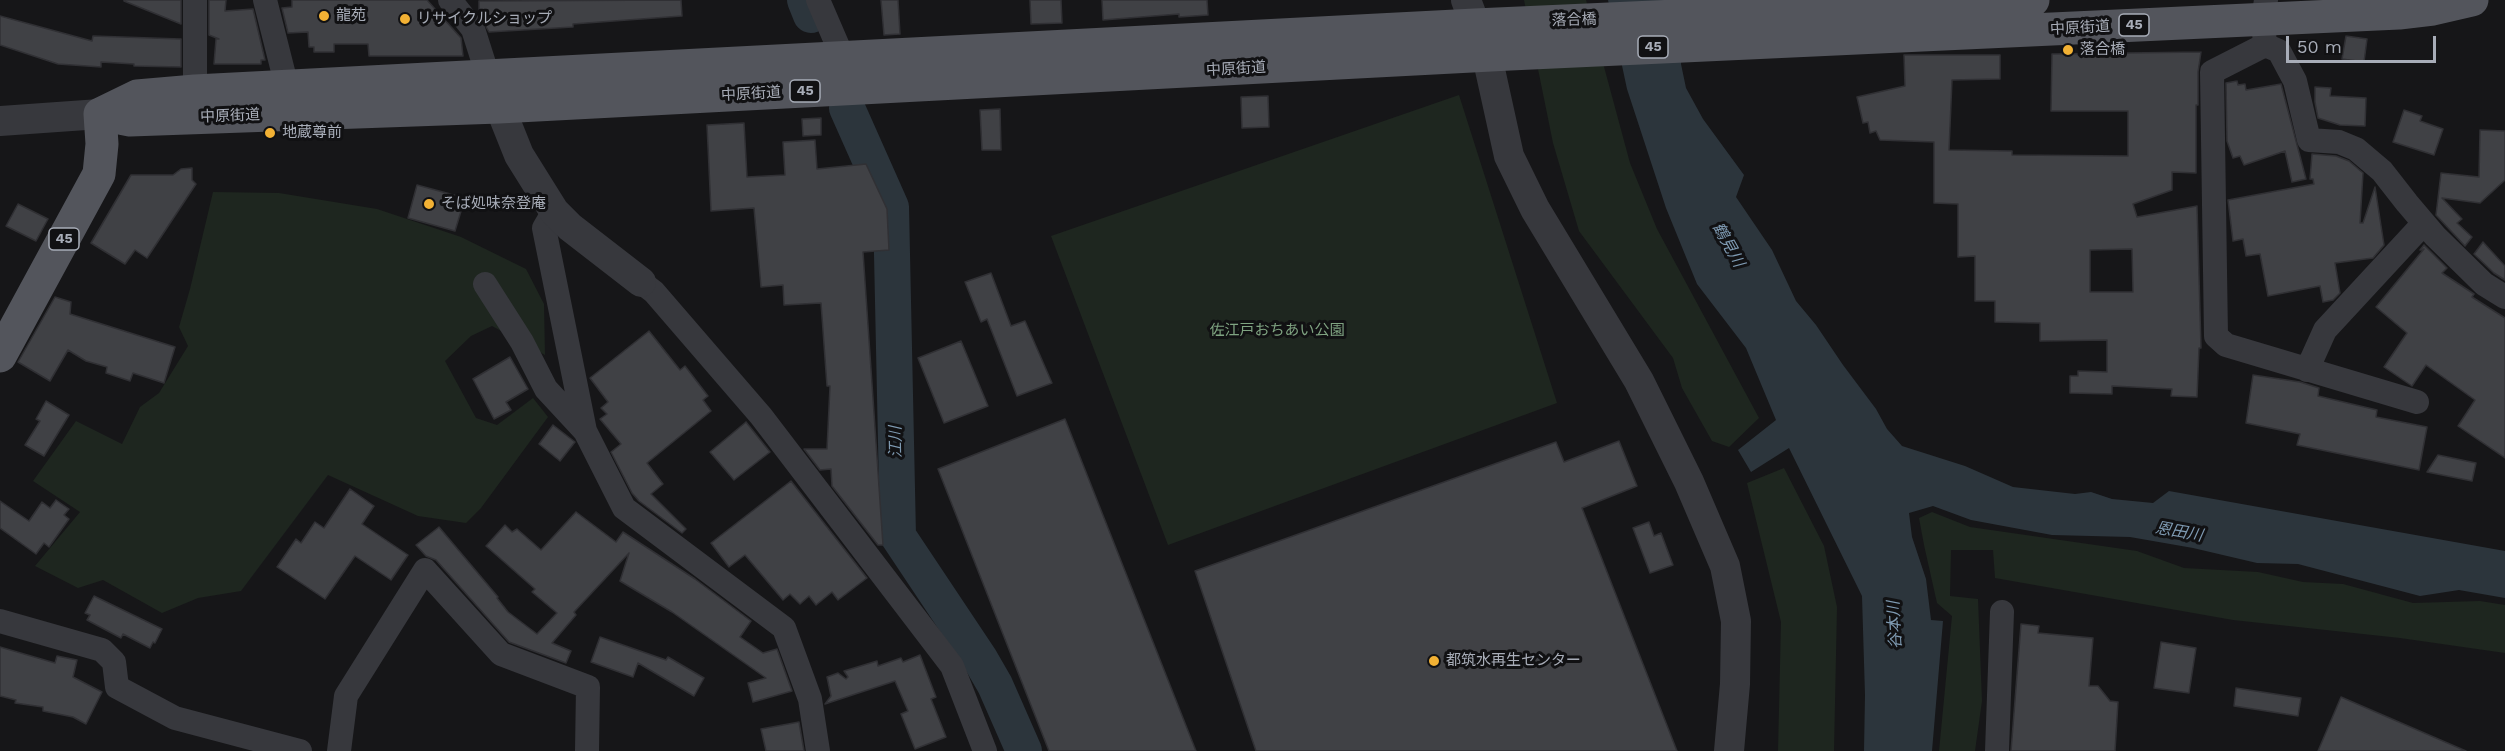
<!DOCTYPE html>
<meta charset="utf-8">
<style>
body{margin:0}
#map{position:relative;width:2505px;height:751px;overflow:hidden;background:#161618;font-family:"Work Sans",sans-serif}
canvas{display:block}
.scale{position:absolute;left:2286px;top:36px;width:150px;height:27px;box-sizing:border-box;border:3px solid #a8adb8;border-top:0;padding-left:8px;font-size:18px;line-height:21px;white-space:nowrap;color:#a8adb8;-webkit-text-stroke:4px #111113;paint-order:stroke}
</style>
<div id="map">
<canvas width="2505" height="751"></canvas>
<div class="scale">50 m</div>
</div>
<script>
const c = document.querySelector('canvas').getContext('2d');
c.lineJoin = 'round';
function fillPath(path, color) { c.fillStyle = color; c.fill(path, 'evenodd'); }
const shape = rows => new Path2D(rows.map(r => 'M' + r).join(''));
function strokePath(path, color, width, dash) { c.strokeStyle = color; c.lineWidth = width; c.lineCap = dash ? 'butt' : 'round'; c.setLineDash(dash || []); c.stroke(path); }
function drawText(font, color, halo, rows, align = 'center') {
  c.font = font + ' "Work Sans","Noto Sans JP",sans-serif'; c.lineWidth = 6; c.setLineDash([]); c.textBaseline = 'middle'; c.strokeStyle = halo; c.fillStyle = color; for (const [text, x, y, turn = 0] of rows) {
    c.save(); c.translate(x, y); c.rotate((+turn || 0) * Math.PI / 180); c.textAlign = isNaN(turn) ? turn : align; if (halo) c.strokeText(text, 0, 0); c.fillText(text, 0, 0); c.restore();
  }
}
fillPath(shape([
 [1524,0,1586,0,1630,163,1657,229,1759,418,1729,447,1712,441,1682,388,1673,358,1579,231,1553,143],
 [1459,95,1557,403,1168,545,1051,236],
 [213,192,279,193,377,209,461,237,526,269,544,304,545,355,492,326,471,336,445,361,476,418,497,425,533,398,548,417,481,508,466,523,418,516,328,475,241,591,198,598,162,613,103,580,78,588,35,566,80,512,33,481,76,421,122,444,140,407,159,393,188,346,179,327,190,289],
 [1784,468,1824,546,1837,607,1834,751,1778,751,1781,622,1747,483],
 [1932,512,1970,527,2137,551,2184,568,2258,572,2303,582,2343,584,2413,603,2480,601,2505,605,2505,653,2400,638,2233,620,1995,578,1993,550,1951,550,1950,596,1978,599,1982,701,1975,751,1939,751,1952,616,1937,603,1924,545,1919,518]
]), '#1e261f');
fillPath(shape([
 [1608,0,1681,0,1684,33,1681,64,1686,88,1703,119,1744,175,1736,197,1772,250,1796,301,1816,325,1843,365,1876,409,1887,429,1902,446,1965,466,2013,487,2075,494,2091,492,2112,499,2153,503,2169,491,2505,551,2505,598,2459,590,2420,596,2298,564,2257,563,2193,548,2130,537,2052,535,1971,520,1933,506,1909,513,1912,537,1926,579,1931,620,1943,621,1932,751,1864,751,1865,695,1862,596,1789,448,1751,472,1738,450,1776,420,1746,348,1697,284,1666,208,1627,89]
]), '#2c353c');
strokePath(shape([
 [805,0,811,15],
 [847,108,891,207,898,536,980,659,995,685,1024,751]
]), '#2c353c', 36);
const building = shape([
 [124,0,181,0,181,24,124,1,124,0],
 [209,0,226,0,225,11,253,9,265,60,261,60,261,64,214,64,216,39,219,39,209,35,209,0],
 [292,0,427,0,461,38,463,56,369,56,368,44,334,44,334,52,314,52,314,47,309,47,308,32,288,33,282,8,292,7,292,0],
 [681,0,682,16,573,24,573,27,489,32,479,14,479,1,681,0],
 [881,0,898,0,900,34,884,35,881,0],
 [1030,0,1061,0,1062,23,1031,24,1030,0],
 [1102,0,1207,0,1208,15,1179,17,1179,14,1103,20,1102,0],
 [0,16,92,41,93,36,181,39,181,67,134,66,134,64,101,62,101,67,58,64,0,45,0,16],
 [2346,36,2367,39,2364,62,2342,59,2346,36],
 [2201,52,2198,72,2198,105,2196,105,2196,173,2172,172,2172,190,2133,204,2137,217,2197,206,2201,348,2199,348,2197,397,2171,396,2172,389,2112,386,2112,394,2070,393,2070,376,2078,376,2078,371,2107,372,2107,340,2040,341,2040,323,1995,322,1995,301,1975,301,1975,256,1958,257,1958,204,1934,203,1934,142,1880,140,1876,131,1870,133,1868,122,1863,123,1857,97,1905,86,1904,55,2000,55,2000,79,1952,80,1949,150,2012,151,2012,155,2128,156,2128,111,2051,111,2052,54,2201,52],
 [2132,249,2133,292,2090,292,2090,250,2132,249],
 [2237,81,2238,85,2245,84,2246,90,2281,84,2306,179,2292,182,2285,151,2244,165,2240,156,2233,158,2227,141,2226,83,2237,81],
 [2315,87,2331,88,2330,96,2366,98,2365,126,2340,125,2318,118,2315,102,2315,87],
 [1268,96,1269,127,1242,128,1241,97,1268,96],
 [1000,109,1001,150,982,150,980,110,1000,109],
 [2404,110,2422,116,2420,121,2443,129,2434,155,2393,142,2404,110],
 [821,118,821,135,803,136,802,119,821,118],
 [744,123,747,177,785,175,783,142,815,140,817,169,866,164,887,209,889,250,863,252,883,545,878,545,832,486,831,469,820,470,804,449,827,449,830,386,827,386,821,303,784,305,783,285,761,287,754,208,711,211,707,125,744,123],
 [2480,130,2505,131,2505,180,2480,203,2442,198,2462,219,2457,223,2472,237,2465,246,2436,215,2441,173,2479,177,2480,130],
 [2312,154,2336,156,2349,161,2363,173,2360,223,2363,223,2375,187,2384,245,2373,258,2335,263,2340,293,2333,300,2323,302,2320,286,2268,296,2260,254,2246,256,2243,239,2233,241,2228,200,2314,184,2313,179,2310,179,2312,154],
 [192,168,192,180,196,184,147,258,135,250,125,264,91,243,131,175,173,175,181,169,192,168],
 [417,185,465,198,455,231,408,218,417,185],
 [18,204,48,219,36,241,6,226,18,204],
 [2483,242,2505,266,2505,280,2494,273,2474,254,2483,242],
 [2424,245,2447,268,2442,273,2474,294,2472,297,2505,318,2505,458,2458,426,2475,400,2426,365,2412,386,2384,367,2407,333,2376,307,2424,249,2420,250,2424,245],
 [991,273,1011,326,1025,321,1052,383,1017,396,987,319,981,322,965,282,991,273],
 [55,297,71,302,70,314,175,347,164,383,133,373,130,381,106,373,107,367,86,361,68,350,50,381,18,362,55,297],
 [649,331,680,370,685,366,708,396,703,400,711,411,647,463,663,484,651,494,686,529,682,533,639,501,632,493,611,452,621,444,600,419,607,414,601,408,608,402,590,378,649,331],
 [961,341,988,406,944,423,918,358,961,341],
 [510,357,528,389,506,402,511,410,494,419,473,379,510,357],
 [2253,375,2300,382,2319,388,2318,396,2377,410,2376,417,2427,427,2419,470,2297,445,2300,434,2246,423,2253,375],
 [46,401,69,415,44,456,25,445,40,421,36,419,46,401],
 [1065,419,1196,751,1049,751,938,469,1065,419],
 [746,422,770,452,734,480,710,452,746,422],
 [553,425,575,442,560,461,539,444,553,425],
 [1619,441,1637,486,1582,508,1677,751,1256,751,1195,571,1556,442,1564,462,1619,441],
 [2438,455,2476,463,2472,481,2427,472,2438,455],
 [791,481,867,578,838,600,832,592,816,605,809,596,800,604,790,594,783,600,745,555,729,567,711,543,791,481],
 [350,489,374,506,362,524,408,555,391,580,355,556,325,599,277,567,296,539,301,543,315,522,324,528,350,489],
 [56,500,69,509,64,515,69,519,49,547,44,543,36,554,0,528,0,501,29,521,42,502,50,508,56,500],
 [576,512,616,542,623,532,695,579,751,621,740,637,763,653,777,649,792,691,753,702,748,683,766,678,672,612,620,581,629,553,574,612,576,615,552,643,571,651,566,663,509,642,436,560,426,556,416,545,439,527,498,597,497,598,508,612,537,634,557,613,532,592,535,589,486,546,505,525,512,532,517,529,541,550,576,512],
 [1649,522,1654,536,1661,533,1673,565,1650,573,1633,528,1649,522],
 [94,596,162,629,155,643,153,642,150,648,123,634,121,638,87,620,90,615,85,613,94,596],
 [2021,624,2039,626,2038,633,2093,638,2089,686,2098,686,2110,701,2118,702,2115,751,2011,751,2021,624],
 [600,637,666,660,668,657,704,678,694,696,638,663,633,677,591,662,600,637],
 [2161,642,2196,648,2189,693,2154,688,2161,642],
 [0,647,55,663,57,656,77,660,73,677,102,692,86,724,73,717,43,711,43,707,15,703,16,700,0,696,0,647],
 [920,655,936,697,931,699,946,737,915,749,901,714,908,711,895,681,825,704,831,696,827,677,838,673,846,679,848,677,844,671,877,661,878,666,901,658,903,662,920,655],
 [2236,688,2301,698,2298,716,2234,706,2236,688],
 [2341,697,2466,751,2318,751,2341,697],
 [799,722,804,751,766,751,761,729,799,722]
]);
fillPath(building, '#404145');
strokePath(building, '#303034', 1.5);
strokePath(shape([
 [195,0,195,91],
 [265,0,287,87],
 [450,0,473,29,488,76],
 [818,0,843,58],
 [2266,0,2263,19,2265,45,2279,51,2295,81,2309,140,2339,142,2356,149,2382,171,2407,203,2435,236,2484,284,2505,297],
 [2265,45,2212,72,2216,336,2226,345,2417,402],
 [554,211,544,228,585,431,624,508,784,628,810,699,818,751],
 [641,282,654,292,761,416,952,666,985,751],
 [485,284,522,342,546,389,584,430],
 [2307,370,2325,330,2424,223],
 [0,621,102,650,114,662,117,687,175,718,300,751],
 [339,751,346,696,425,570,501,654,588,687,587,751],
 [1997,751,2002,612]
]), '#37383d', 24);
strokePath(shape([
 [1466,0,1487,56,1509,156,1535,209,1639,381,1689,482,1725,566,1736,621,1735,684,1729,751],
 [491,85,519,155,554,211,570,227,641,282],
 [0,121,100,114]
]), '#37383d', 30);
strokePath(shape([
 [100,114,130,120,499,107,1510,54,2399,13,2433,9,2472,0],
 [100,114,137,96,195,91,1475,25,2033,0],
 [0,356,99,174,102,144,100,114]
]), '#53555c', 33);
for (const [x, y, r, color] of [
 [324,16,6,"#f2b134"],
 [405,19,6,"#f2b134"],
 [2068,50,6,"#f2b134"],
 [270,133,6,"#f2b134"],
 [429,204,6,"#f2b134"],
 [1434,661,6,"#f2b134"]
]) { const dot = new Path2D(); dot.arc(x, y, r, 0, 2 * Math.PI); c.fillStyle = color; c.fill(dot); strokePath(dot, '#111113', 2); }
for (const [x, y, w] of [
 [2134,25,30],
 [1653,47,30],
 [805,91,30],
 [64,239,30]
]) { const box = new Path2D(); box.roundRect(x - w / 2, y - 11, w, 22, 4.5); c.fillStyle = '#111113'; c.fill(box); strokePath(box, '#a8adb8', 1.5); }
drawText('bold 14px', '#a8adb8', null, [
 ["45",2134,25],
 ["45",1653,47],
 ["45",805,91],
 ["45",64,239]
]);
drawText('15px', '#a8adb8', '#111113', [
 ["龍苑",336,16],
 ["リサイクルショップ",417,19],
 ["落合橋",2080,50],
 ["地蔵尊前",282,133],
 ["そば処味奈登庵",441,204],
 ["都筑水再生センター",1446,661]
], 'left');
drawText('15px', '#a8adb8', '#111113', [
 ["落合橋",1574,20,-2],
 ["中原街道",2080,28,-3],
 ["中原街道",1236,69,-3],
 ["中原街道",751,94,-3],
 ["中原街道",230,116,-2]
]);
drawText('15px', '#7fa381', '#111113', [
 ["佐江戸おちあい公園",1277,331]
]);
drawText('italic 16px', '#7f9bb3', '#111113', [
 ["鶴見川",1728,245,61],
 ["江川",896,442,-91],
 ["恩田川",2179,532,10],
 ["谷本川",1895,625,-93]
]);
</script>
